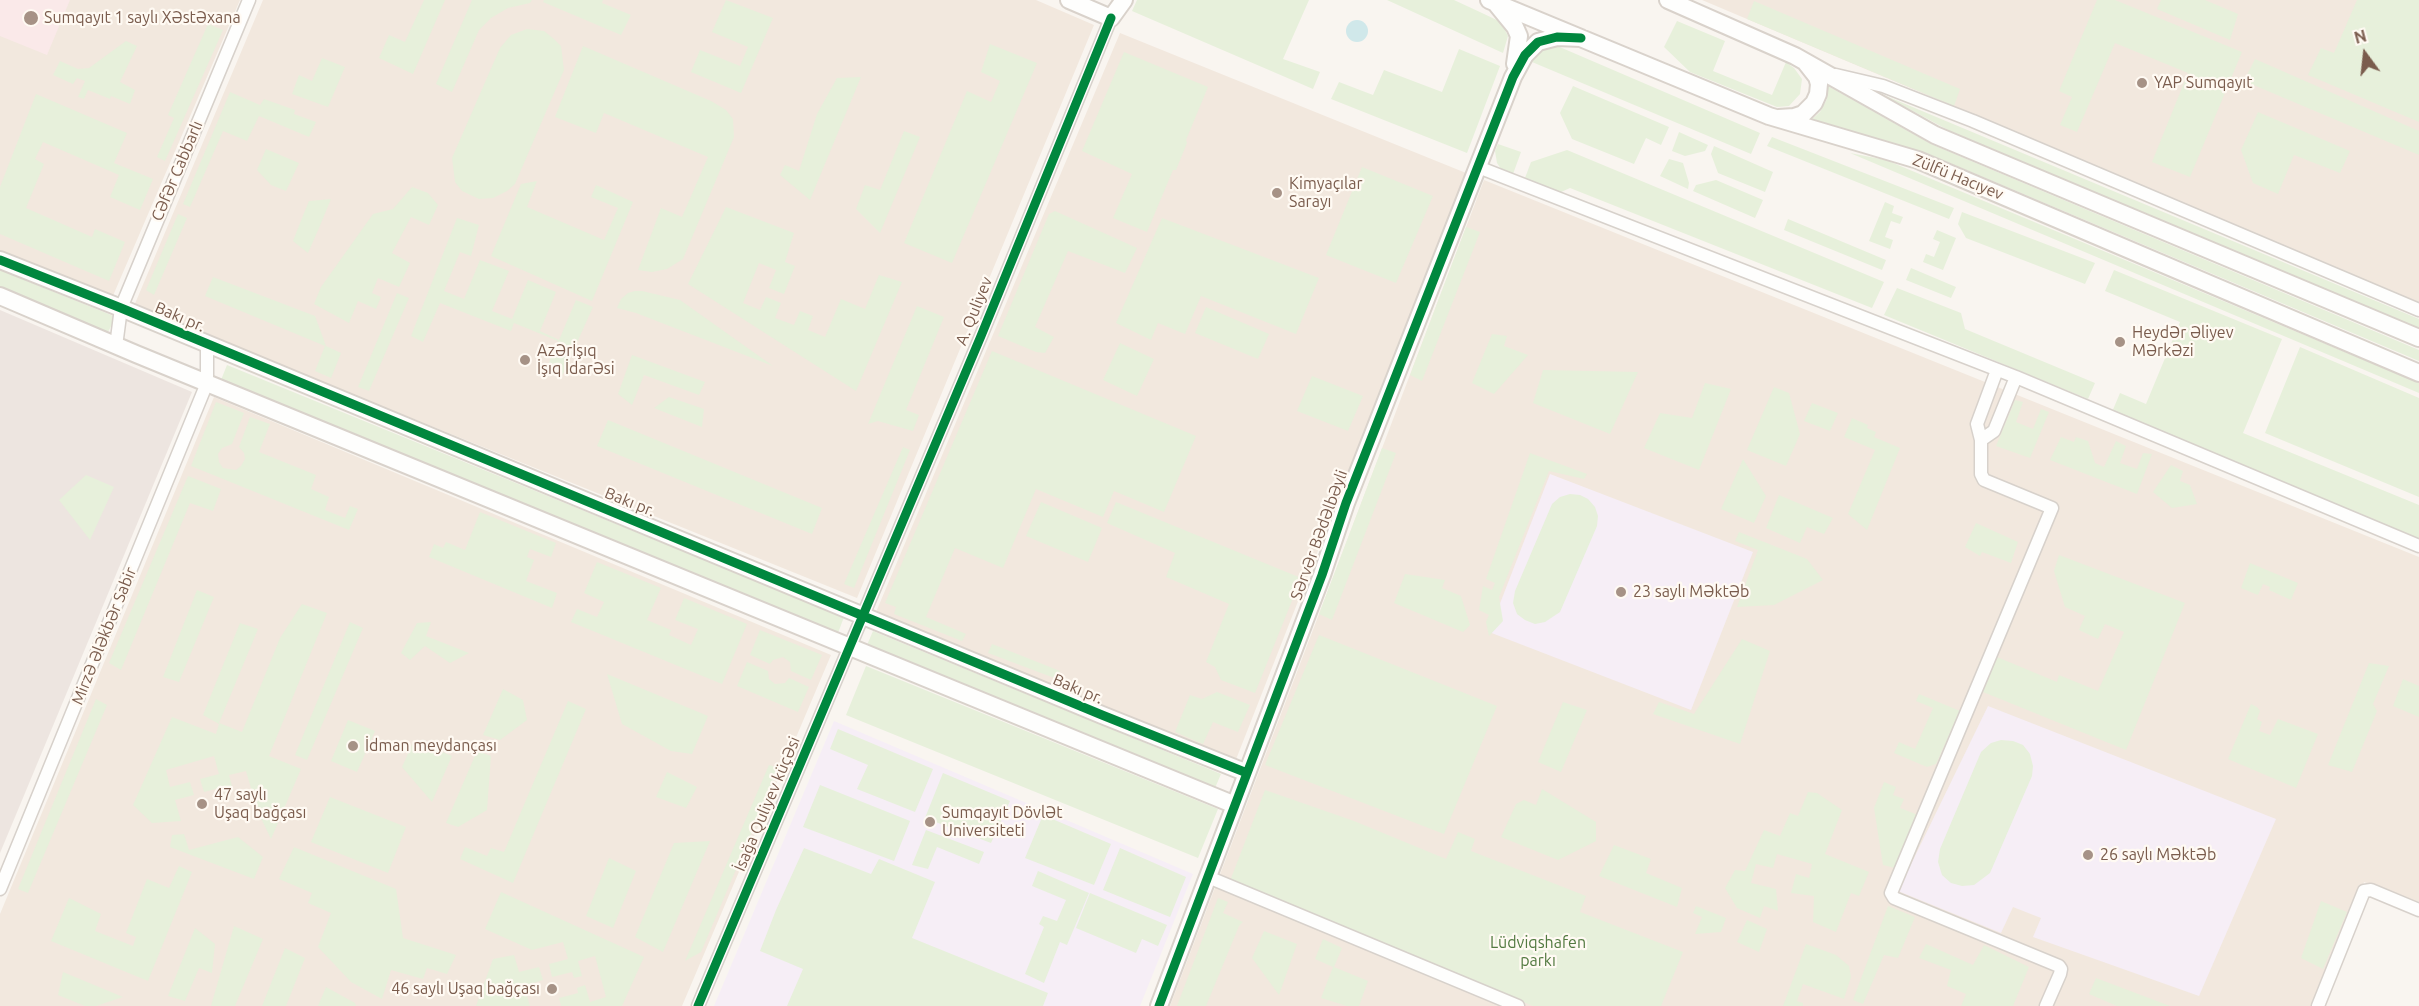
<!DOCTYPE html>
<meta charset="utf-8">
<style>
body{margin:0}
#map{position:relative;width:2419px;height:1006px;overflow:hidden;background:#f9f5f0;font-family:Ubuntu,sans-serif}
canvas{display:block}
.north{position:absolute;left:2335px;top:24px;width:60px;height:60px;-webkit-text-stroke:4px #fffaf3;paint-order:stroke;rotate:345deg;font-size:16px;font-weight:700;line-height:24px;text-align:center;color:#7a5c4d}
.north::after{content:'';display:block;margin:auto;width:21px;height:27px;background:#7a5c4d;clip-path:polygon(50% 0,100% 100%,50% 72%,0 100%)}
</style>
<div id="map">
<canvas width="2419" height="1006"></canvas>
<div class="north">N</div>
</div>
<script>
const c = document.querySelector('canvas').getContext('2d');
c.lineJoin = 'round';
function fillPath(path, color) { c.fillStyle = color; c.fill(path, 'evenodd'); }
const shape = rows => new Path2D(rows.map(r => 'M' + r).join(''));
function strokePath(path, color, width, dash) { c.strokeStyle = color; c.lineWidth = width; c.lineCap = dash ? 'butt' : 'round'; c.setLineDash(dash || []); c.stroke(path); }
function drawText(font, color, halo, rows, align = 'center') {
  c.font = font + ' Ubuntu,sans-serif'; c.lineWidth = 4.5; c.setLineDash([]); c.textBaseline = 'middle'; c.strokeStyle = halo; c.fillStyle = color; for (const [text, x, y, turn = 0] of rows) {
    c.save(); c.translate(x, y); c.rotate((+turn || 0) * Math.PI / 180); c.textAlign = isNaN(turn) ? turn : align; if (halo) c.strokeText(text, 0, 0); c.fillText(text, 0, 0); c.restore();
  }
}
fillPath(shape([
 [0,0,240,0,112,298,0,252],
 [263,0,1036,0,1094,25,857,598,134,306],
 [1702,0,2419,0,2419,303,2346,272],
 [1120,33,1466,173,1235,762,876,612],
 [1484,180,2419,557,2419,905,2364,882,2315,1003,2321,1006,1170,1006],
 [214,397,831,655,682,1006,0,1006,0,914]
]), '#f2e8de');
fillPath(shape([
 [0,310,192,392,0,853]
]), '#ede5e0');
fillPath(shape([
 [1550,474,1753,552,1691,710,1489,632],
 [1988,706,2276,819,2199,996,2033,937,2041,918,2013,907,2001,933,1898,891],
 [834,721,1193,874,1140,1006,714,1006]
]), '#f6eef6');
fillPath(shape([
 [0,0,70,0,47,55,0,36]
]), '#fae9e9');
fillPath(shape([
 [424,0,445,0,413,74,379,58,389,35,405,42],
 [472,0,532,0,530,3,508,8,491,18,479,30,452,92,436,84],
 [544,0,603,0,602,3,631,15,621,35,543,2],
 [726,0,773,18,741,93,691,72,700,50,740,66,748,47,712,32],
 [1137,0,1309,0,1283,59,1320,72,1313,89,1132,11],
 [1387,0,1454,0,1482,13,1501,22,1508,36,1503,53],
 [2097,0,2115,0,2242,52,2190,177,2152,162,2188,73,2115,43,2077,132,2060,125,2072,97,2059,91],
 [2161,0,2205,0,2238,14,2230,40,2157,9],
 [2357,0,2419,0,2419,122,2308,75,2321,48,2334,53],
 [1754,1,1960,89,1954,106,1747,19],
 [1677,21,1725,41,1713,71,1772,95,1786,62,1794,68,1802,79,1800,94,1789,106,1777,107,1690,72,1664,47],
 [208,24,223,30,165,161,157,157,174,118,168,115],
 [527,29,544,31,554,39,561,46,564,70,515,184,507,191,493,198,479,199,462,191,455,182,452,158,500,48,511,35],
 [126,41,137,46,120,82,135,90,130,104,111,96,110,99,88,90,84,99,78,97,85,81,77,78,73,84,53,75,60,61,78,69,89,68],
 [990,44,1037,63,952,263,904,243,967,91,991,102,1000,81,981,72],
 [1555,45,1760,133,1751,154,1532,62,1537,50],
 [583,46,711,101,726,110,733,119,734,137,683,259,667,269,652,272,638,270,661,208,682,217,708,157,604,113,596,133,555,117],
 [1459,49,1500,66,1467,153,1331,99,1339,82,1373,95,1384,70,1442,92],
 [1124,52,1208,87,1186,140,1187,143,1176,170,1173,170,1147,232,1113,218,1132,174,1082,151],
 [322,58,345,67,328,107,292,94,299,75,312,81],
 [2255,59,2419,131,2419,155,2244,81],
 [861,77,810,200,780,175,785,165,799,171,817,114,837,78],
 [1573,86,1669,127,1661,145,1646,138,1634,164,1572,139,1560,113],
 [1828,86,1931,144,2419,350,2419,361,1926,153,1809,122,1820,112,1827,99],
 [230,92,260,105,264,99,295,110,294,114,316,122,309,137,259,116,247,141,223,131,190,207,183,204],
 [1879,93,2419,319,2419,328,1950,131],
 [36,94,127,133,114,163,153,179,140,210,110,197,119,175,43,142,35,159,44,164,26,208,92,237,95,229,125,242,109,281,0,234,0,187],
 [2258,112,2350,151,2340,173,2294,155,2278,194,2253,183,2241,150],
 [904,131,920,137,880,233,856,209,865,185,880,190],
 [1679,132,1708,145,1705,151,1685,156,1672,151],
 [1772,137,1954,208,1949,219,1767,146],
 [1498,144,1521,152,1513,174,1501,169,1497,163,1495,151],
 [1714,146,1773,172,1765,192,1718,173,1711,154],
 [266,149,299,163,286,191,271,185,257,170],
 [1567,150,1884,282,1872,308,1570,188,1559,193,1525,178,1531,162],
 [1850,153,1886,160,2419,383,2419,393],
 [1669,159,1683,163,1689,183,1688,189,1660,176],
 [1362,167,1433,196,1396,283,1326,255],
 [1716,180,1763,200,1755,218,1693,191,1696,185],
 [537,181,527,207,604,240,618,208,591,197,596,185,633,202,592,301,491,256,521,184],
 [412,187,428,193,438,205,429,225,411,217,392,253,410,263,399,287,378,278,372,293,381,297,376,309,358,301,349,323,314,304,321,287,373,214,393,209],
 [331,199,319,228,308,253,293,241,302,218,309,201],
 [1885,202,1894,206,1892,213,1903,217,1900,224,1891,221,1885,237,1893,240,1890,249,1869,241],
 [726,207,794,233,785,262,795,266,784,294,769,288,776,270,759,263,743,303,760,310,766,297,781,303,775,318,794,325,800,311,813,316,808,330,825,337,841,299,865,309,879,275,902,282,856,391,688,284],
 [1055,211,1137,248,1125,273,1068,251,1035,327,1054,337,1045,353,1036,352,998,336,1049,214],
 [1962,212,2095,263,2085,284,1966,238,1958,224],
 [178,214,187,218,154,295,146,290],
 [457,218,479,225,471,256,460,252,444,291,464,299,480,260,509,271,492,311,512,319,528,280,556,292,540,331,559,340,576,300,593,307,561,378,545,372,558,341,514,323,511,331,440,303,423,342,411,336],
 [1162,218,1319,278,1296,334,1201,296,1185,334,1158,323,1151,340,1116,323],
 [1788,219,1886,260,1882,270,1784,230],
 [1466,227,1480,232,1422,381,1410,375],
 [1937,230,1956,238,1943,270,1923,262,1926,254,1934,257,1940,242,1933,239],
 [1911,268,1956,287,1951,298,1906,280],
 [0,270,116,317,108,332,0,287],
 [2114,270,2282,339,2243,433,2419,505,2419,539,2112,412,2120,393,2146,404,2180,322,2105,291],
 [213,277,315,316,326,346,341,353,331,378,315,371,325,346,205,296],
 [1897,288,1961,313,1965,329,2095,383,2088,399,1884,315],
 [635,291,642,291,680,300,773,366,636,313,617,308,621,299,628,293],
 [397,293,409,298,369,391,358,387],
 [917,306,944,317,906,410,919,415,913,431,878,421,868,424],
 [1206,307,1269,334,1258,359,1195,333],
 [1492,334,1507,336,1504,346,1528,355,1494,394,1472,383],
 [1120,343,1154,359,1137,396,1103,380],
 [2300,347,2419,398,2419,497,2265,433],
 [992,351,1196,436,1164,512,1114,491,1103,517,1036,489,1003,568,955,548,926,617,966,634,962,641,894,614,896,607,885,603],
 [632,355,705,382,699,395,644,375,632,405,618,394],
 [227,365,844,617,838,633,221,380],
 [1543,370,1638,372,1610,434,1533,403],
 [1312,376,1363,396,1348,431,1297,411],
 [1705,383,1731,389,1699,470,1644,448,1660,413,1692,418],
 [1774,387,1789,393,1800,434,1786,466,1747,450],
 [669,397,704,409,702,427,654,408],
 [2015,400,2023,402,2016,422,2033,429,2041,409,2049,412,2030,458,1996,446],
 [216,402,244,413,232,444,222,448,218,454,219,462,223,468,236,470,241,466,245,459,244,453,239,447,250,417,270,424,259,452,316,475,311,489,329,497,325,510,345,518,350,506,358,509,349,530,191,466],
 [1812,403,1838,413,1830,431,1804,421],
 [1852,418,1868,425,1867,428,1876,432,1874,437,1900,448,1867,530,1848,514,1875,450,1844,437],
 [608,420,822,508,812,534,597,446],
 [2061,437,2074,442,2076,437,2088,441,2095,463,2104,467,2116,441,2126,446,2120,463,2137,469,2143,453,2152,454,2137,494,2050,460],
 [903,447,910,450,854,588,844,584],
 [1382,448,1396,453,1332,620,1319,614],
 [1530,453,1587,474,1584,479,1549,471,1499,597,1503,621,1489,636,1486,622,1489,615,1479,610,1483,586,1492,590,1495,583,1486,579],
 [1743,459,1766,496,1754,523,1721,509],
 [2171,465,2183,471,2180,481,2190,485,2197,504,2172,508,2153,492],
 [86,475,114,487,90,540,59,500],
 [188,476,221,489,213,511,190,503,121,670,109,663],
 [1570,494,1580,495,1588,499,1595,507,1598,516,1597,526,1560,612,1545,622,1535,624,1525,620,1517,614,1513,603,1515,591,1552,504,1560,497],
 [1779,495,1833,518,1824,534,1807,527,1800,543,1766,528],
 [1041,502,1102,528,1088,562,1026,536],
 [1116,502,1301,578,1255,693,1221,680,1215,667,1206,662,1229,604,1166,577,1175,553,1107,523],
 [480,512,556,543,551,557,530,549,527,557,534,560,526,581,557,593,552,608,429,557,434,544,443,548,446,542,465,550],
 [1976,523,2018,542,2011,563,1982,552,1980,556,1965,547],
 [1739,532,1807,559,1823,580,1774,605,1737,607,1758,550,1735,541],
 [2059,555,2185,603,2126,750,1983,692,1997,657,2057,682,2059,675,2098,691,2124,632,2105,624,2098,639,2079,630,2085,616,2065,607,2054,571],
 [597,562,661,588,647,620,671,630,669,635,691,645,698,629,675,620,684,598,747,624,722,684,571,622,577,609,597,617,604,602,584,593],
 [2250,563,2298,583,2291,600,2269,590,2270,587,2263,584,2258,595,2241,588],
 [1405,574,1445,580,1442,588,1461,596,1470,625,1463,632,1394,603],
 [197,590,214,597,179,682,163,677],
 [302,604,327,613,269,756,301,769,271,839,258,812,246,771,229,775,233,790,225,793,223,787,204,792,200,779,219,774,214,756,166,770,170,787,190,782,194,795,175,800,181,821,152,823,133,805,172,717,216,734,219,724,203,715,240,623,258,629,219,723,242,732,280,638],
 [350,622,363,628,307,760,295,755],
 [431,622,426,636,469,653,450,663,425,646,410,660,401,653,417,623],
 [760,630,822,655,811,680,791,671,790,662,783,657,773,660,770,664,750,655],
 [873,631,1221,774,1215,788,867,645],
 [1319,635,1497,706,1444,834,1265,765],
 [1742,639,1770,651,1740,744,1653,714,1659,702,1694,714],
 [992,644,1060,671,1057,679,988,653],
 [747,662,768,671,769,679,775,684,785,683,789,678,809,687,798,712,737,686],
 [2369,663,2389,666,2373,704,2377,711,2352,772,2328,765],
 [866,666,1218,809,1198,858,846,715],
 [607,674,708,716,692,754,671,751,622,724],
 [2403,679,2419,686,2419,717,2393,706],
 [503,689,523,700,527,720,500,740,483,735],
 [1217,692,1250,705,1238,732,1213,722,1203,744,1175,732,1190,695,1202,699],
 [1919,694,1960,711,1936,764,1927,767,1894,753,1899,742,1915,749,1933,708,1916,701],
 [96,699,107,705,28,893,18,889],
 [568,701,586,709,513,883,460,859,465,847,487,856,491,848,504,852],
 [1563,702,1587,710,1561,772,1538,762],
 [2251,704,2257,707,2260,711,2257,719,2262,722,2259,731,2270,735,2278,719,2318,734,2296,788,2228,759],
 [348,720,375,731,357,772,331,761],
 [838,729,933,769,915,812,857,789,868,765,830,749],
 [414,740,452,756,432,802,402,767],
 [2001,740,2013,741,2023,745,2030,754,2033,766,2032,776,1990,873,1974,885,1962,886,1951,883,1942,875,1938,862,1940,849,1981,752,1991,743],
 [477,751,491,756,487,810,458,827,446,823],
 [769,765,779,768,701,952,685,961],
 [667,772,697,787,686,808,656,797],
 [943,773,1010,801,991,843,925,818],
 [1884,782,1896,787,1893,795,1904,799,1900,808,1918,815,1895,868,1883,865,1874,808],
 [820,785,910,821,894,861,803,827],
 [1542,789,1596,822,1596,841,1558,860,1501,837,1516,804,1524,800,1536,805],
 [1265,790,1354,821,1446,859,1458,832,1475,839,1471,851,1586,896,1580,912,1683,952,1661,1006,1533,1006,1230,881],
 [1808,792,1817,793,1842,810,1825,854,1869,872,1859,896,1851,893,1836,932,1813,922,1814,896,1791,893,1796,874,1809,878,1812,864,1777,854,1773,868,1756,864,1751,883,1776,889,1778,911,1764,906,1760,918,1737,908,1725,888,1735,870,1745,871,1764,830,1780,836,1790,813,1798,816],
 [330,797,406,827,388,873,311,842],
 [1043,815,1111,844,1094,885,1025,858],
 [926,830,984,852,979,864,937,847,928,869,912,865],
 [184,834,189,850,238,837,263,857,254,879,170,847,172,835],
 [710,841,663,952,635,937,674,843],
 [1614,845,1651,859,1646,873,1682,888,1677,907,1599,876],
 [294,847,396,889,403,938,456,955,447,974,427,968,423,979,391,970,382,999,351,982,318,947,331,913,308,903,312,893,279,879],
 [804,848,871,874,879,859,935,882,912,938,1048,993,1043,1006,787,1006,803,969,760,951,776,910],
 [1120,848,1186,877,1170,917,1103,890],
 [609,858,636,871,613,928,586,916],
 [179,866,192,872,148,981,51,941,69,898,101,914,95,931,133,946,136,937,126,933,147,879,169,888],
 [1038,871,1089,893,1067,945,1060,942,1044,983,1025,974,1044,927,1039,924,1043,916,1057,921,1066,900,1032,886],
 [501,892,644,957,622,1006,561,1006,559,998,578,993,577,988,585,985,590,1002,606,997,595,956,578,961,582,976,574,978,572,972,552,977,549,964,568,959,563,942,532,950,485,929],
 [1090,893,1167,925,1158,946,1142,939,1136,953,1076,928],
 [1218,898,1228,902,1223,913,1243,922,1239,926,1206,1006,1177,1006],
 [2321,901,2347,912,2323,969,2301,958],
 [1696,906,1726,918,1721,932,1695,934,1702,917,1693,913],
 [1888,906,1915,917,1898,958,1884,955,1863,1004,1853,1000],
 [1747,920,1767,929,1759,952,1737,942],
 [234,926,263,939,235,1006,211,1006],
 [195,928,215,944,212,973,199,968,185,1001,168,996],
 [1264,931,1297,944,1279,995,1252,958],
 [1323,939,1342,948,1334,967,1368,981,1359,1006,1347,1006,1321,998,1333,967,1315,959],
 [1806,944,1836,955,1849,966,1851,977,1844,999,1803,984,1797,1001,1803,1003,1803,1006,1783,1006],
 [1926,944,1973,965,1984,945,2029,967,2013,1006,1961,1006,1966,994,1947,986,1951,970,1919,958],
 [285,948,305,958,286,1006,262,1006],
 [514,955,519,972,539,967,543,980,524,986,530,1006,476,1006,493,959],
 [63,972,123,997,96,1006,85,1006,58,995],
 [2096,978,2170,1006,2117,1006,2089,994],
 [326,987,355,1003,356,1006,318,1006]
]), '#e7f0db');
fillPath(shape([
 '1346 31a11 11 0 1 1 22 0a11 11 0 1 1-22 0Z'
]), '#d0e8ea');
const street = shape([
 [1836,75,1883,86,1973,121,2419,310],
 [1478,167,2016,377,2419,546],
 [116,346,121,308,249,0],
 [1997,370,1977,424,1981,440,1981,474,1984,480,2052,508,1891,893,1894,898,2059,966,2061,969,2060,974,2046,1006],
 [1981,440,1994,431,2016,377],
 [1208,877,1518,1006],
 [0,889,207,383,207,344],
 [698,1006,981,336,1111,18],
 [2318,1006,2364,891,2371,890,2419,910]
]);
const secondary = shape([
 [1069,0,1111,18,1124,0],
 [1489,0,1769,116,1918,160,2419,373],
 [1668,0,1795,56,1935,135,2419,338],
 [1497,5,1515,27,1519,36,1515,64],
 [1779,118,1794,117,1803,114,1814,103,1818,94,1819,84,1817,77,1806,63],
 [0,260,121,308,1102,715,1247,773],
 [0,296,136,354,1235,805],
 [1159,1006,1322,575,1346,503,1513,77,1525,55,1538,42,1557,37,1581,38]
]);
strokePath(street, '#d7d1cb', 15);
strokePath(secondary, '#d9d2cb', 20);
strokePath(street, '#fefefd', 12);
strokePath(secondary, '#fefefd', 16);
strokePath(shape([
 [0,260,121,308,1102,715,1247,773],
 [698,1006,981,336,1111,18],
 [1159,1006,1322,575,1346,503,1513,77,1525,55,1538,42,1557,37,1581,38]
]), '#00873e', 9);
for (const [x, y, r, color] of [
 [31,18,8,"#a69286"],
 [2142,83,6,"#a69286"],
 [1277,193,6,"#a69286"],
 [2120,342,6,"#a69286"],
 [525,360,6,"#a69286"],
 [1621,592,6,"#a69286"],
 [353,746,6,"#a69286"],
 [202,804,6,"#a69286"],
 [930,822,6,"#a69286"],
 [2088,855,6,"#a69286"],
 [552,989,6,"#a69286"]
]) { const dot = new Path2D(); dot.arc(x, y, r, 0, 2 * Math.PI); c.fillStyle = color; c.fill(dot); strokePath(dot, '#fffaf3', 2); }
drawText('16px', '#7a5c4d', '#fffaf3', [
 ["Sumqayıt 1 saylı Xəstəxana",44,18],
 ["YAP Sumqayıt",2154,83],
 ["Kimyaçılar",1289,184],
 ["Sarayı",1289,202],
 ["Heydər Əliyev",2132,333],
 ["Mərkəzi",2132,351],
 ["Azərİşıq",537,351],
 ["İşıq İdarəsi",537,369],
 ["23 saylı Məktəb",1633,592],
 ["İdman meydançası",365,746],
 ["47 saylı",214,795],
 ["Uşaq bağçası",214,813],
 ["Sumqayıt Dövlət",942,813],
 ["Universiteti",942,831],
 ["26 saylı Məktəb",2100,855],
 ["46 saylı Uşaq bağçası",540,989,"right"]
], 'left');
drawText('16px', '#7a5c4d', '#fffaf3', [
 ["Cəfər Cabbarlı",177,171,-67],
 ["Zülfü Hacıyev",1958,177,22],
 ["A. Quliyev",974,311,-68],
 ["Bakı pr.",180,317,23],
 ["Bakı pr.",630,502,22],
 ["Sərvər Bədəlbəyli",1319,535,-70],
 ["Mirzə Ələkbər Sabir",104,636,-68],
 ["Bakı pr.",1078,689,23],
 ["İsağa Quliyev küçəsi",767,804,-67]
]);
drawText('16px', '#537a41', '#fffaf3', [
 ["Lüdviqshafen",1538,943],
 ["parkı",1538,961]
]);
</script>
